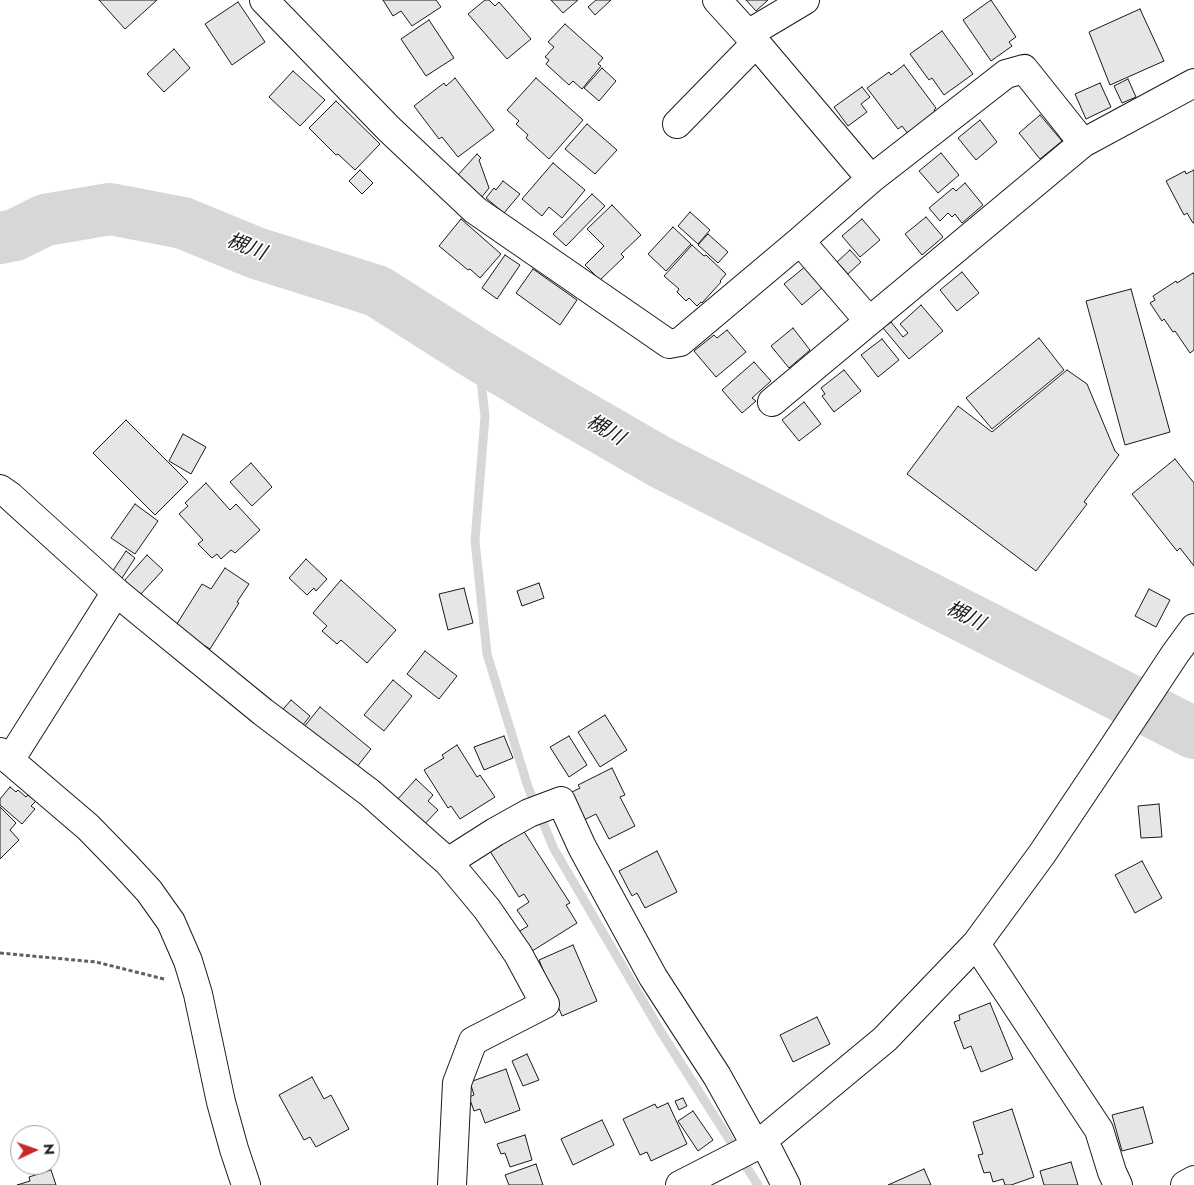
<!DOCTYPE html>
<html>
<head>
<meta charset="utf-8">
<style>
	body { margin:0 }
	#map { position:relative; width:1194px; height:1185px; overflow:hidden; background:#fff; font-family:Jost,sans-serif }
	canvas { display:block }
	.north { position:absolute; left:10px; top:1125px; width:50px; height:50px; box-sizing:border-box; background:#fff; border:1px solid #a3a3a3; border-radius:50%; rotate:87deg; font-size:14px; font-weight:700; line-height:20px; text-align:center; color:#1a1a1a }
	.north::after { content:''; display:block; margin:auto; width:18px; height:22px; background:#c62828; clip-path:polygon(50% 0,100% 100%,50% 72%,0 100%) }
</style>
</head>
<body>
<div id="map">
<canvas width="1194" height="1185"></canvas>
<div class="north">N</div>
</div>
<script>
const c = document.querySelector('canvas').getContext('2d');
c.lineJoin = 'round';
function shape(rows) {
  const path = new Path2D();
  for (const r of rows) {
    path.moveTo(r[0], r[1]);
    for (let i = 2; i < r.length; i += 2) path.lineTo(r[i], r[i + 1]);
  }
  return path;
}
function trace(path, color, width, dash) {
  c.strokeStyle = color;
  c.lineWidth = width;
  c.lineCap = dash ? 'butt' : 'round';
  c.setLineDash(dash || []);
  c.stroke(path);
}
function fill(path, color) {
  c.fillStyle = color;
  c.fill(path, 'evenodd');
}
function write(font, color, halo, rows, align = 'center') {
  c.font = font + ' Jost,"Noto Sans JP",sans-serif';
  c.lineWidth = 4;
  c.setLineDash([]);
  c.textBaseline = 'middle';
  c.strokeStyle = halo;
  c.fillStyle = color;
  for (const [text, x, y, turn = 0] of rows) {
    c.save();
    c.translate(x, y);
    c.rotate((+turn || 0) * Math.PI / 180);
    c.textAlign = isNaN(turn) ? turn : align;
    if (halo) c.strokeText(text, 0, 0);
    c.fillText(text, 0, 0);
    c.restore();
  }
}
const stream = shape([
	[478,355,485,416,475,541,487,654,528,787,554,849,661,1032,758,1185]
]);
const river = shape([
	[0,238,15,235,45,220,110,209,183,223,256,253,377,291,478,355,558,403,660,462,1194,733]
]);
const building = shape([
	[99,0,157,0,125,29,99,0],
	[383,0,436,0,441,7,412,26,401,11,393,16,383,0],
	[485,0,489,0,495,6,499,2,531,39,507,59,468,14,485,0],
	[551,0,578,0,563,13,551,0],
	[596,0,611,0,595,15,588,7,596,0],
	[746,0,768,0,756,11,746,0],
	[991,0,1016,37,1009,42,1012,46,991,61,963,20,991,0],
	[238,2,265,42,232,65,205,24,238,2],
	[1140,9,1164,61,1110,85,1089,32,1140,9],
	[429,20,454,58,426,76,401,39,429,20],
	[565,24,603,58,598,64,601,66,582,89,573,81,569,85,546,64,549,60,545,57,554,47,548,42,565,24],
	[942,31,973,74,944,95,932,78,929,80,910,54,942,31],
	[174,49,190,68,164,92,147,74,174,49],
	[904,65,936,108,934,110,935,113,908,134,902,126,898,129,867,88,889,72,891,75,904,65],
	[602,68,616,81,599,101,584,88,602,68],
	[293,71,325,100,300,126,269,97,293,71],
	[455,78,494,130,458,157,442,137,439,139,414,106,444,83,446,86,455,78],
	[536,78,583,120,549,159,526,138,528,135,516,124,519,121,507,110,536,78],
	[1128,79,1136,97,1122,103,1114,86,1128,79],
	[1100,83,1111,107,1086,119,1075,94,1100,83],
	[862,87,870,97,861,104,867,112,848,126,834,107,862,87],
	[336,101,380,144,355,170,338,154,336,155,309,128,336,101],
	[1040,115,1062,141,1040,159,1019,133,1040,115],
	[980,120,997,142,976,160,958,138,980,120],
	[587,124,617,150,595,174,565,149,587,124],
	[941,153,959,175,938,193,919,171,941,153],
	[477,154,481,158,479,160,489,188,481,198,457,176,477,154],
	[553,163,585,190,562,218,549,207,542,216,522,199,553,163],
	[360,170,373,183,362,194,349,181,360,170],
	[1194,170,1194,223,1193,223,1187,213,1184,215,1166,181,1185,171,1186,174,1194,170],
	[503,181,520,194,504,213,486,198,494,188,496,190,503,181],
	[965,183,983,205,962,223,955,214,952,217,948,213,940,221,929,208,953,188,956,191,965,183],
	[592,194,605,206,566,246,553,234,592,194],
	[612,205,641,235,621,254,624,257,600,280,585,265,604,246,587,229,612,205],
	[690,212,710,230,698,244,678,226,690,212],
	[926,217,943,237,922,255,905,234,926,217],
	[461,219,501,254,480,278,470,269,468,270,439,246,461,219],
	[862,219,880,240,860,257,842,236,862,219],
	[673,227,691,244,666,271,648,254,673,227],
	[708,234,728,252,718,263,698,245,708,234],
	[692,245,704,256,706,255,726,274,720,281,721,282,702,303,701,302,697,306,689,298,686,301,677,292,679,289,664,276,692,245],
	[850,250,861,262,848,274,837,262,850,250],
	[505,255,520,265,497,299,482,288,505,255],
	[806,266,823,287,802,305,784,284,806,266],
	[533,269,577,300,560,325,516,293,533,269],
	[962,272,979,293,957,311,940,290,962,272],
	[1193,273,1194,274,1194,350,1190,353,1175,331,1173,332,1164,319,1162,321,1150,303,1155,300,1153,296,1176,281,1177,283,1193,273],
	[1131,289,1170,432,1125,445,1086,301,1131,289],
	[921,305,943,331,909,359,883,328,891,322,903,337,908,333,900,324,921,305],
	[793,328,810,350,789,368,771,346,793,328],
	[727,330,746,352,716,377,694,351,714,335,717,338,727,330],
	[1039,338,1064,370,992,429,966,398,1039,338],
	[882,339,899,360,878,377,861,355,882,339],
	[754,362,771,381,752,398,756,401,742,413,722,390,754,362],
	[844,370,861,391,834,412,822,396,825,394,821,388,844,370],
	[1067,370,1087,384,1115,451,1119,455,1084,502,1087,504,1036,571,907,474,958,406,992,432,1067,370],
	[804,402,821,424,799,441,782,420,804,402],
	[126,420,188,482,155,515,93,453,126,420],
	[183,434,206,447,191,474,169,461,183,434],
	[1175,459,1194,483,1194,566,1180,548,1177,551,1132,494,1175,459],
	[251,463,272,487,252,506,230,482,251,463],
	[206,483,230,510,236,504,260,530,235,553,231,550,221,559,217,554,212,558,198,544,203,540,179,514,188,506,185,503,206,483],
	[135,504,158,521,135,554,111,538,135,504],
	[126,551,135,558,122,578,112,572,126,551],
	[147,555,163,570,140,595,124,581,147,555],
	[306,559,327,579,316,591,314,588,307,595,289,578,306,559],
	[225,568,249,584,237,602,239,603,210,649,175,627,202,584,211,589,225,568],
	[341,580,396,630,367,663,341,640,337,644,322,631,327,626,313,613,341,580],
	[539,583,544,598,522,606,517,591,539,583],
	[464,588,473,623,448,630,439,594,464,588],
	[1149,589,1170,600,1156,627,1135,616,1149,589],
	[425,651,457,676,439,699,407,674,425,651],
	[393,680,412,696,384,731,364,715,393,680],
	[291,700,310,716,299,730,279,714,291,700],
	[320,707,371,749,352,773,300,732,320,707],
	[605,715,627,750,600,767,578,732,605,715],
	[504,736,513,758,484,770,474,747,504,736],
	[569,736,587,765,569,777,550,747,569,736],
	[457,745,477,777,480,775,495,797,460,819,451,806,448,808,424,770,444,758,442,755,457,745],
	[612,768,625,795,620,797,635,826,609,839,596,814,580,822,566,795,580,788,578,785,612,768],
	[416,779,433,795,428,801,438,810,420,829,396,801,416,779],
	[10,787,16,792,18,790,26,797,28,795,36,801,31,806,35,809,22,824,0,805,0,799,10,787],
	[1159,804,1162,837,1141,838,1138,806,1159,804],
	[0,807,16,823,10,830,19,840,0,859,0,807],
	[521,827,570,903,566,905,577,923,529,953,510,937,528,926,517,910,529,902,524,894,519,897,488,848,521,827],
	[657,851,677,892,645,908,637,893,632,896,619,871,657,851],
	[1142,861,1162,898,1135,913,1115,875,1142,861],
	[573,945,597,1001,562,1016,539,960,573,945],
	[990,1003,1013,1059,981,1072,971,1046,964,1049,954,1022,960,1020,959,1015,990,1003],
	[817,1017,830,1044,793,1062,780,1035,817,1017],
	[527,1054,539,1080,523,1086,512,1061,527,1054],
	[506,1069,520,1110,485,1123,480,1109,474,1111,469,1097,474,1095,470,1082,506,1069],
	[312,1077,324,1099,331,1095,349,1129,316,1147,310,1137,304,1140,279,1095,312,1077],
	[683,1098,687,1106,679,1110,675,1101,683,1098],
	[668,1103,687,1144,651,1161,647,1152,640,1155,623,1119,655,1104,657,1108,668,1103],
	[1143,1107,1153,1143,1122,1151,1112,1115,1143,1107],
	[1012,1109,1034,1177,1011,1185,1005,1185,1003,1179,993,1182,990,1172,984,1173,978,1155,983,1154,973,1122,1012,1109],
	[693,1111,713,1140,698,1151,678,1121,693,1111],
	[602,1120,614,1145,573,1165,561,1139,602,1120],
	[525,1135,532,1160,510,1167,505,1153,501,1154,497,1144,525,1135],
	[1071,1162,1078,1185,1044,1185,1040,1171,1071,1162],
	[536,1164,543,1185,509,1185,505,1175,536,1164],
	[924,1169,931,1185,888,1185,924,1169],
	[51,1170,56,1185,17,1185,30,1181,29,1177,51,1170]
]);
const path = shape([
	[0,953,96,962,164,979]
]);
const minor = shape([
	[264,0,389,129,475,210,669,344,680,342,800,241,871,179,1006,74,1024,69,1083,143],
	[717,0,756,43,871,179],
	[748,34,805,0],
	[677,124,756,43],
	[800,241,869,321],
	[772,402,1083,143,1194,83],
	[0,489,10,496,116,592,155,624,263,712,370,793,448,862,487,909,518,954,545,1004,473,1041,457,1083,452,1185],
	[0,752,88,827,125,865,149,891,171,922,188,961,198,994,221,1102,234,1149,246,1185],
	[10,760,116,592],
	[448,862,495,832,529,813,561,801,582,847,653,977,717,1076,756,1146],
	[976,944,1099,1130,1112,1172,1118,1185],
	[763,1140,786,1185],
	[680,1185,756,1146,885,1039,976,944,1042,854,1113,748,1175,654,1194,628],
	[1185,1185,1194,1180]
]);
const waterNames = [
	["槻川",246,248,21],
	["槻川",605,431,30],
	["槻川",965,617,27]
];
trace(stream, '#d7d7d7', 9);
trace(river, '#d7d7d7', 52);
fill(building, '#e6e6e6');
trace(building, '#1a1a1a', 1);
trace(minor, '#1a1a1a', 30);
trace(path, '#5f5f5f', 3, [4, 2.5]);
trace(minor, '#fff', 28);
write('italic 20px', '#1a1a1a', '#fff', waterNames);
</script>
</body>
</html>
